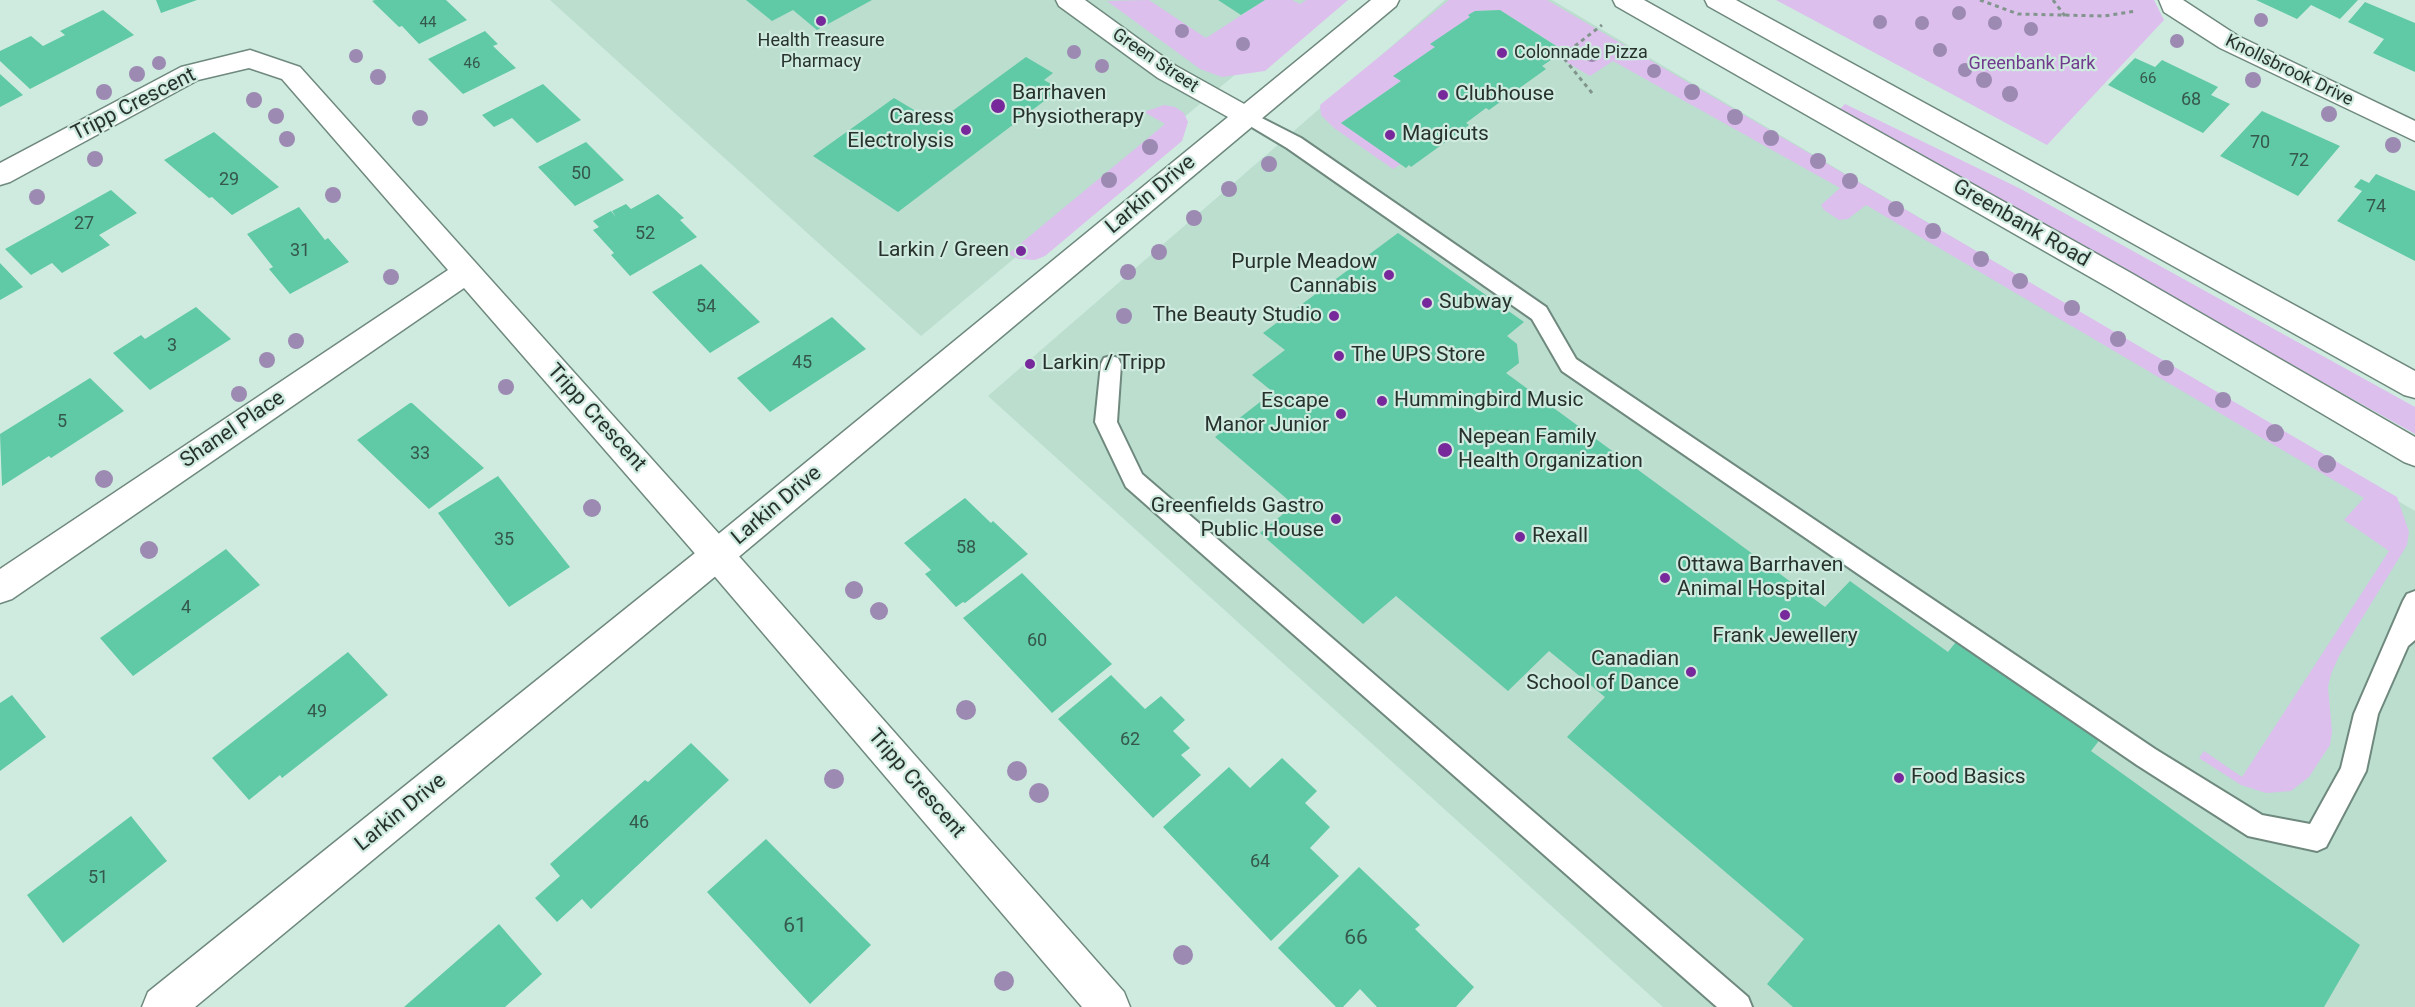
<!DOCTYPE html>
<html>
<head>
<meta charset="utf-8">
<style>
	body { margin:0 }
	canvas { display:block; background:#cfebdf }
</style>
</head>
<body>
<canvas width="2415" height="1007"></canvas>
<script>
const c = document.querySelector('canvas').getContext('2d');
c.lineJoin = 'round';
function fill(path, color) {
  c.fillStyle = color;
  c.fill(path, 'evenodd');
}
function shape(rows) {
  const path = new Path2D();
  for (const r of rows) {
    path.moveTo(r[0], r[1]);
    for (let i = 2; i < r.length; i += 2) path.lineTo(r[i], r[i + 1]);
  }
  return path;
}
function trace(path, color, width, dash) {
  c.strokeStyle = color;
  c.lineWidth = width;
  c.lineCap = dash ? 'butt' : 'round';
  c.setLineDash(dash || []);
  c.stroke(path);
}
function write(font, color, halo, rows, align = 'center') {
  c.font = font + ' Roboto,sans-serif';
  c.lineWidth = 4.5;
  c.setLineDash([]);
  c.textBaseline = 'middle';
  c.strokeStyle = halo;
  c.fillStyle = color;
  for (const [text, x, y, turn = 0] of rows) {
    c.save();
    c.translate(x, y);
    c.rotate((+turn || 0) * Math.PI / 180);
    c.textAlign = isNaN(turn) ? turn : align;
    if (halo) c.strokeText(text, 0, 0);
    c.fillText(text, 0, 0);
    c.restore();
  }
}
const built = shape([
	[550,0,1325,0,921,336],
	[1445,0,1552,0,2415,511,2415,1007,1663,1007,988,396]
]);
const green = shape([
	[1149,0,1206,38,1265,0,1292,0,1300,4,1306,0,1348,0,1265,71,1222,77,1200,69,1107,1],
	[1449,0,1547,0,2397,497,2409,532,2407,545,2339,656,2331,674,2328,687,2332,731,2330,745,2309,777,2291,791,2266,793,2241,785,2199,758,2204,751,2242,777,2389,551,2344,520,2364,498,1866,205,1848,219,1839,220,1824,210,1821,205,1840,188,1613,61,1590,76,1556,56,1563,50,1500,10,1476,11,1469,15,1470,17,1431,44,1435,47,1394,76,1401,81,1341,123,1401,164,1393,169,1334,128,1321,115,1320,105],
	[1776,0,2154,0,2164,20,2047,145],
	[1845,104,2019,188,2415,407,2415,434,1838,111],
	[1164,105,1175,107,1184,113,1188,122,1182,141,1045,256,1035,260,1019,259,1008,254,1165,124,1144,112]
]);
const building = shape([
	[156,0,197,0,161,13],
	[375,0,446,0,467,20,419,44,402,26,399,27,372,1],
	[746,0,872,0,817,30,793,10,772,21],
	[1218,0,1265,0,1241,15],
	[2256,0,2358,0,2340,19,2311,5,2297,19],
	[2365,2,2415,23,2415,72,2373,53,2384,39,2348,22],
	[103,10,134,35,30,89,0,61,0,51,31,36,43,46,65,35,60,31],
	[1500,10,1564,51,1542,66,1546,69,1489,110,1486,108,1466,123,1469,125,1411,167,1409,165,1406,168,1341,123,1401,81,1393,76,1435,47,1430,44,1470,17,1468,15,1475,11],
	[485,31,498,44,493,46,516,68,463,94,428,59],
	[1026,57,1053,73,1044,80,1060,89,898,212,813,156,894,98,936,123],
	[2135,58,2155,67,2162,60,2218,87,2211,95,2230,104,2203,133,2108,85],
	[0,74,23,95,0,107],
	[543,84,581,120,537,143,512,118,494,127,482,115],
	[2262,111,2340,146,2298,196,2220,156],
	[214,132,279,187,232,215,212,197,209,198,164,160],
	[586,142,624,180,575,206,538,167],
	[2376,174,2415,191,2415,261,2337,221,2362,191,2354,187,2361,179,2369,183],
	[111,190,137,213,99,235,110,245,62,273,52,263,31,275,5,249],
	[658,194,684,218,680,220,697,237,630,276,611,255,614,253,593,230,599,227,593,221,611,211,616,217,612,211,626,204,631,209],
	[299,207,325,240,328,238,349,262,290,294,269,269,273,267,247,234],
	[1398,233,1524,322,1507,336,1517,344,1519,363,1506,373,1825,607,1850,581,1948,652,1959,638,2101,738,2091,751,2360,945,2324,1007,1793,1007,1767,984,1804,939,1567,737,1605,697,1549,651,1508,691,1396,596,1363,624,1260,533,1294,505,1215,437,1273,392,1252,375,1285,350,1263,333],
	[0,263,23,287,0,300],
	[701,264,760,322,710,353,652,292],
	[196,307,231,339,150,390,113,353,141,335,145,339],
	[832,317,866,349,770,412,737,378],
	[90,378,124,411,51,458,49,456,2,486,0,434],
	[410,403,412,403,484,468,429,509,357,440],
	[498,476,570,567,509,607,438,513],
	[965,498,991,523,993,521,1028,554,965,603,963,602,956,607,925,574,931,570,904,543],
	[226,549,260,585,133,676,100,638],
	[1022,573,1112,664,1052,713,963,618],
	[348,652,388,695,282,778,280,775,249,800,212,758],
	[1111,675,1145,709,1161,696,1185,720,1173,731,1190,748,1181,755,1201,775,1153,818,1058,719],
	[12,695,46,737,0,771,0,703],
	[691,743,729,780,591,909,582,899,557,922,535,898,560,876,550,864,645,780,648,782],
	[1282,758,1317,791,1305,803,1330,827,1310,848,1339,876,1271,941,1163,827,1229,767,1250,788],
	[131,816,167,861,63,943,27,895],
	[766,839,871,945,810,1004,707,892],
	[1359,867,1420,925,1415,929,1474,987,1456,1007,1377,1007,1360,989,1343,1007,1336,1007,1278,948],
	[499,924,542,974,505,1007,404,1007]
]);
const path = shape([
	[1980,0,2018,14,2104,16,2136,11],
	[2053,0,2065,16],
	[1592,93,1562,56,1602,25]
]);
const service = shape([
	[1246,110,1301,138,1546,307,1576,359,2155,749,2262,815,2310,824,2341,768,2354,714,2403,601,2407,594,2415,591,2415,640,2408,646,2378,714,2366,771,2326,847,2317,851,2248,836,2137,765,1562,371,1532,319,1287,148,1240,120,1237,116,1240,112,1246,110],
	[1111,356,1118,358,1121,364,1117,422,1142,474,1748,997,1752,1007,1717,1007,1126,487,1095,422,1101,364,1104,358,1111,356]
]);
const minor = shape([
	[1056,0,1085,0,1176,66,1255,110,1259,116,1255,122,1246,125,1237,122,1158,78,1059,6,1056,0],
	[2159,0,2183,0,2238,36,2415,121,2415,141,2220,48,2164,12,2159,0],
	[250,50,300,67,729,545,1124,992,1130,1007,1082,1007,705,565,464,288,12,599,0,603,0,569,448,270,282,79,249,68,198,80,10,182,0,185,0,163,181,67,250,50]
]);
const tertiary = shape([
	[1371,0,1399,0,1396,6,729,565,195,1007,142,1007,148,992,705,545,1371,0]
]);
const secondary = shape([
	[1613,0,1644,0,2131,273,2415,437,2415,466,2404,462,2111,289,1616,6,1613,0],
	[1705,0,1736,0,2415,371,2415,398,2404,395,1708,6,1705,0]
]);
const trees = [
	[1959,13,7],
	[2261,20,7],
	[1880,22,7],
	[1922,23,7],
	[1995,23,7],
	[2031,29,7],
	[1182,31,7],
	[2177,41,7],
	[1243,44,7],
	[1940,50,7],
	[1074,52,7],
	[1592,55,7],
	[356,56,7],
	[159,63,7],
	[1102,66,7],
	[1965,70,7],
	[1654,71,7],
	[137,74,8],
	[378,77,8],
	[1984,80,8],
	[2253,80,8],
	[104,92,8],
	[1692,92,8],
	[2010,94,8],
	[254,100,8],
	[2329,114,8],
	[276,116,8],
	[1735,117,8],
	[420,118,8],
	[1771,138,8],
	[287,139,8],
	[2393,145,8],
	[1150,147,8],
	[95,159,8],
	[1818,161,8],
	[1269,164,8],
	[1109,180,8],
	[1850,181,8],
	[1229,189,8],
	[333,195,8],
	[37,197,8],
	[1896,209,8],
	[1194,218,8],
	[1933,231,8],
	[1159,252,8],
	[1981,259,8],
	[1128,272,8],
	[391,277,8],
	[2020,281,8],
	[2072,308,8],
	[1124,316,8],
	[2118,339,8],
	[296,341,8],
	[267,360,8],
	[2166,368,8],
	[506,387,8],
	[239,394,8],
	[2223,400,8],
	[2275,433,9],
	[2327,464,9],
	[104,479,9],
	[592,508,9],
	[149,550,9],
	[854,590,9],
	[879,611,9],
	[966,710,10],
	[1017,771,10],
	[834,779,10],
	[1039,793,10],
	[1183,955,10],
	[1004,981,10]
];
const markers = [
	[821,21,6,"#77299b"],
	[1502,53,6,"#77299b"],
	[1443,95,6,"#77299b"],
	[998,106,8,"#77299b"],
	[966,130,6,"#77299b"],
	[1390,135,6,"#77299b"],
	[1021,251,6,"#77299b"],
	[1389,275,6,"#77299b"],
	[1427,303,6,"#77299b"],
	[1334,316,6,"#77299b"],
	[1339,356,6,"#77299b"],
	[1030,364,6,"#77299b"],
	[1382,401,6,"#77299b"],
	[1341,414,6,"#77299b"],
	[1445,450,8,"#77299b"],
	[1336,519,6,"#77299b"],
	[1520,537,6,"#77299b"],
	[1665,578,6,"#77299b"],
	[1785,615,6,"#77299b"],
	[1691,672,6,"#77299b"],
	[1899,778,6,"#77299b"]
];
const farNumbernames = [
	["44",428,23],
	["46",472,64],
	["66",2148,79]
];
const farPoinames = [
	["Health Treasure",821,41],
	["Pharmacy",821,62],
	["Colonnade Pizza",1514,53,"left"]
];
const farStreetnames = [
	["Green Street",1155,61,34],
	["Knollsbrook Drive",2289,71,26]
];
const farParknames = [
	["Greenbank Park",2032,64]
];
const numberNames = [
	["68",2191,100],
	["70",2260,143],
	["72",2299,161],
	["50",581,174],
	["29",229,180],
	["74",2376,207],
	["27",84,224],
	["52",645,234],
	["31",300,251],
	["54",706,307],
	["3",172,346],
	["45",802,363],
	["5",62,422],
	["33",420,454],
	["35",504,540],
	["58",966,548],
	["4",186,608],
	["60",1037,641],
	["49",317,712],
	["62",1130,740],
	["46",639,823],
	["64",1260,862],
	["51",98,878]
];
const poiNames = [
	["Barrhaven",1012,94],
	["Physiotherapy",1012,118],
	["Clubhouse",1455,95],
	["Caress",954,118,"right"],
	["Electrolysis",954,142,"right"],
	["Magicuts",1402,135],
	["Larkin / Green",1009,251,"right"],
	["Purple Meadow",1377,263,"right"],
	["Cannabis",1377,287,"right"],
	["Subway",1439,303],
	["The Beauty Studio",1322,316,"right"],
	["The UPS Store",1351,356],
	["Larkin / Tripp",1042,364],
	["Hummingbird Music",1394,401],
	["Escape",1329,402,"right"],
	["Manor Junior",1329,426,"right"],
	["Nepean Family",1458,438],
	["Health Organization",1458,462],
	["Greenfields Gastro",1324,507,"right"],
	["Public House",1324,531,"right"],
	["Rexall",1532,537],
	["Ottawa Barrhaven",1677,566],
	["Animal Hospital",1677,590],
	["Frank Jewellery",1785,637,"center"],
	["Canadian",1679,660,"right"],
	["School of Dance",1679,684,"right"],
	["Food Basics",1911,778]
];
const streetNames = [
	["Tripp Crescent",134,105,-27],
	["Larkin Drive",1151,195,-40],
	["Greenbank Road",2021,224,30],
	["Tripp Crescent",596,418,48],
	["Shanel Place",233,430,-34],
	["Larkin Drive",777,506,-40],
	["Tripp Crescent",916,784,49],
	["Larkin Drive",401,813,-39]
];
const nearNumbernames = [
	["61",795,927],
	["66",1356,939]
];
fill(built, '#bbdecf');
fill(green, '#dcbfed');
fill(building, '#60c9a6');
trace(service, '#6f897e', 4);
trace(minor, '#6f897e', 3);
trace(tertiary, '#6f897e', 3);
trace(secondary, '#6f897e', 3);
trace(path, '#81958d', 3, [4, 4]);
fill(service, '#fff');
fill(minor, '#fff');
fill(tertiary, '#fff');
fill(secondary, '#fff');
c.fillStyle = '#9c8ab2';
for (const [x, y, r] of trees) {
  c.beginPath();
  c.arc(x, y, r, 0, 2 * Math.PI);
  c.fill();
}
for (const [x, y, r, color] of markers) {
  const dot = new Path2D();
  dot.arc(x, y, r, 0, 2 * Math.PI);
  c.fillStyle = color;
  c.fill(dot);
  trace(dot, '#cfebdf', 2);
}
write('15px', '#35584c', null, farNumbernames);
write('18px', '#27322e', '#cfebdf', farPoinames);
write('18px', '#27322e', '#cfebdf', farStreetnames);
write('18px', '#723a8e', '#cfebdf', farParknames);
write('18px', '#35584c', null, numberNames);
write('21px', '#27322e', '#cfebdf', poiNames, 'left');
write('21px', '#27322e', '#cfebdf', streetNames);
write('21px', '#35584c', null, nearNumbernames);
</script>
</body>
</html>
